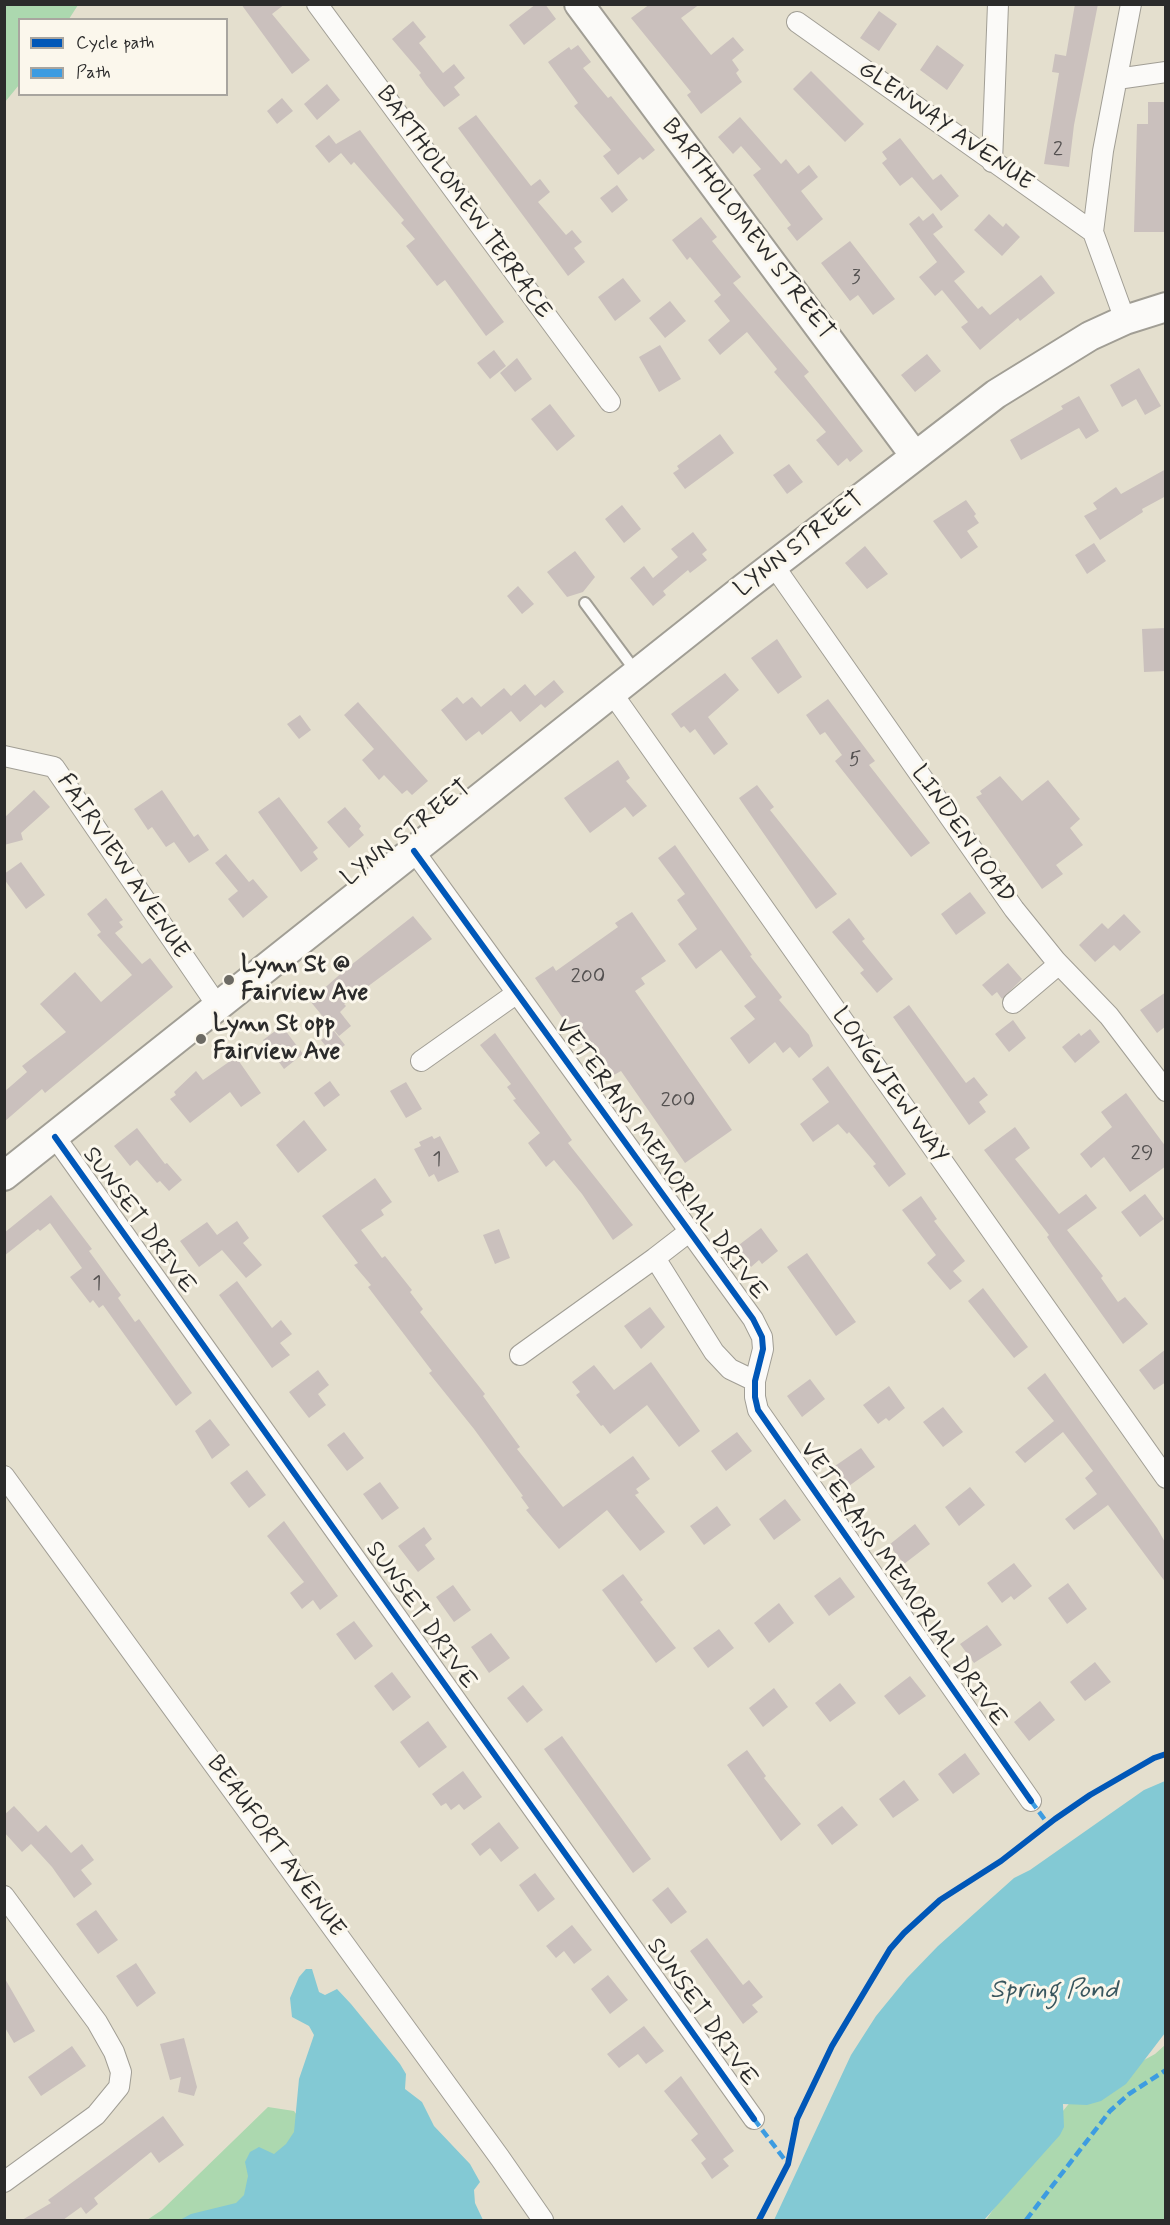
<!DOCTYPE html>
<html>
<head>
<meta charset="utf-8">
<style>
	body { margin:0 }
	#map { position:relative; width:1170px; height:2225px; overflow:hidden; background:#e4dfce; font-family:Mynerve,sans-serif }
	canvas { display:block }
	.frame { position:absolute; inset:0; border:6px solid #2b2b2b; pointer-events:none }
	.legend { position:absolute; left:18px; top:18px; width:210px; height:78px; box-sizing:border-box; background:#fbf7ec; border:2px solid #a8a59f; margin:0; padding:8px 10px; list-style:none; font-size:18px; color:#2b2b2b }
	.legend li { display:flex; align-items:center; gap:12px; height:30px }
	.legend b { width:30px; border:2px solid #a8a59f }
</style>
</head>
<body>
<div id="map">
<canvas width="1170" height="2225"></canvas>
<div class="frame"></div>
<ul class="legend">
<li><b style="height:8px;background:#0057b8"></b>Cycle path</li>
<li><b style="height:8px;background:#3d9ce1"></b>Path</li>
</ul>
</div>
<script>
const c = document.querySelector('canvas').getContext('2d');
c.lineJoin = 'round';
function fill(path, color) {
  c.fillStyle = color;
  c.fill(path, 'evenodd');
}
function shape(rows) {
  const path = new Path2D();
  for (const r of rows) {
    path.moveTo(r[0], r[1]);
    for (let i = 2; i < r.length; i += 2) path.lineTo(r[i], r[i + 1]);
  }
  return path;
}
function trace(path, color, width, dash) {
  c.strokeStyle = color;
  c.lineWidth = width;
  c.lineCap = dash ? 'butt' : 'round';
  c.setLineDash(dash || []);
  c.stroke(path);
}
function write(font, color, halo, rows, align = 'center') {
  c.font = font + ' Mynerve,sans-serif';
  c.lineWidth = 6;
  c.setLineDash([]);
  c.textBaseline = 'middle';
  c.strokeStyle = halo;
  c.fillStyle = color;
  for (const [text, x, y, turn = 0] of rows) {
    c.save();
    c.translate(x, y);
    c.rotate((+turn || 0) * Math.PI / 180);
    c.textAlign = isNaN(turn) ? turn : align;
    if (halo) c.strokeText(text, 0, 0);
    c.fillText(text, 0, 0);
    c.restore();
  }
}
const green = shape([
	[5,4,78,5,69,19,20,20,19,85,5,102],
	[1165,2045,1165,2220,986,2220,1048,2129,1072,2100,1155,2054],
	[268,2107,294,2111,372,2220,147,2220,162,2210]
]);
const water = shape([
	[1165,1781,1165,2033,1126,2084,1101,2101,1087,2105,1063,2104,1064,2127,1060,2135,984,2220,774,2220,851,2055,876,2016,907,1978,938,1946,1014,1878,1030,1870,1144,1790],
	[306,1969,312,1969,319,1992,325,1995,337,1989,351,2004,400,2064,406,2074,405,2089,422,2102,434,2126,470,2164,480,2182,474,2190,475,2203,483,2220,180,2220,191,2214,236,2203,244,2195,248,2176,245,2162,250,2152,259,2147,274,2154,286,2144,294,2132,299,2079,314,2035,309,2026,292,2017,290,1998,299,1977]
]);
const building = shape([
	[241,4,285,4,272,14,310,60,292,74],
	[536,4,545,4,556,19,524,45,509,25],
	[650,4,700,4,681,18,711,55,733,37,744,50,732,60,739,70,736,73,742,82,701,114,687,95,691,92,631,18],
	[1075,4,1098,4,1074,125,1069,167,1044,164,1059,73,1052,72,1055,54,1066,56],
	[879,11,897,24,879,51,860,38],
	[413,21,426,37,419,43,443,73,454,64,465,78,454,87,460,95,444,107,426,85,419,75,421,73,392,39],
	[578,45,591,62,583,68,608,98,611,96,655,150,643,160,640,157,618,175,603,156,611,150,574,106,578,103,548,62,569,47,571,50],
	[937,45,964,65,947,90,920,70],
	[811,71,864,124,845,142,793,89],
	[327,84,340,100,317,120,304,104],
	[282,98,293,111,277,124,267,111],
	[1148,102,1166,102,1166,232,1134,232,1137,124,1148,124],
	[476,115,531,186,540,179,550,192,538,202,566,235,572,230,582,242,574,248,585,262,568,276,458,128],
	[740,117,781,164,786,159,798,174,809,165,818,177,801,191,823,219,797,241,787,228,791,225,753,175,761,169,741,146,733,154,718,137],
	[360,130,504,322,486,336,445,280,437,286,406,246,415,239,401,223,404,220,354,162,351,165,341,153,329,163,315,146,329,135,336,144],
	[900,138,933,180,941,174,959,196,941,211,912,177,900,186,882,163,887,159,882,152],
	[617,185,628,200,612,213,600,198],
	[933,213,943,227,933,234,965,272,954,281,978,309,982,306,990,315,1041,275,1055,293,1020,321,1018,318,980,350,961,327,968,322,942,290,935,296,919,277,937,262,909,224,919,216,923,221],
	[989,214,1003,227,1006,223,1020,237,1002,256,974,230],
	[701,217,717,237,712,241,741,277,733,283,809,372,804,376,863,451,850,462,847,458,838,466,816,440,826,432,774,372,777,369,747,332,720,355,708,340,730,321,714,301,721,295,690,257,687,260,672,240],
	[850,241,895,299,873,315,858,295,850,301,821,263],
	[623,278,641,301,615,321,598,297],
	[670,301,686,321,665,338,649,318],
	[660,345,681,379,659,392,639,357],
	[494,350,506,366,490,379,477,363],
	[927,354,941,371,915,392,901,375],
	[517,358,532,379,515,392,500,373],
	[1139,368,1161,406,1145,415,1136,399,1122,407,1110,385],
	[1079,396,1099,431,1086,439,1079,428,1075,430,1021,460,1010,440,1063,409,1061,406],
	[550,404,575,436,557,451,531,419],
	[720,434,734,453,685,489,673,473,679,469,677,466],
	[789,464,803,482,787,494,773,475],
	[1166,469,1166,496,1142,509,1143,512,1100,540,1084,516,1097,509,1093,503,1116,487,1121,494],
	[966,500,976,514,974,516,979,523,967,531,978,547,961,559,933,521],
	[622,505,641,529,624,543,605,519],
	[693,532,707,550,702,554,707,560,690,573,688,570,663,591,666,595,653,606,630,578,644,566,653,578,678,557,671,549],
	[1094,543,1106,561,1087,574,1075,555],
	[865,546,888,574,867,589,845,563],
	[575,551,595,577,583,592,567,597,547,572],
	[518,586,534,604,522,614,507,596],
	[1166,628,1166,671,1144,672,1142,629],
	[777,639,802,677,778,694,751,658],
	[725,673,739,690,708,717,728,744,714,755,695,729,690,733,684,726,681,728,671,714],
	[554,680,564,692,545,708,541,704,520,722,511,711,482,735,479,731,466,741,441,710,457,697,463,704,472,697,481,707,504,688,511,696,525,684,535,696],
	[828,699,875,761,869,765,930,843,911,857,835,761,842,755,825,732,820,735,806,715],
	[358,702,428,781,412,795,407,790,402,794,384,775,379,780,362,760,374,749,344,715],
	[300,715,311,730,299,739,287,724],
	[618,760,630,778,626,781,647,806,633,817,625,807,590,833,564,798],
	[1000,776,1022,801,1048,780,1080,819,1070,828,1083,845,1056,865,1063,874,1042,889,976,797,982,794,980,791],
	[757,785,774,807,770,810,837,894,816,909,739,798],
	[34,790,50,807,21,833,23,840,4,845,4,818],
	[162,790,194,837,198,834,209,850,189,863,174,842,166,847,152,827,148,830,134,809],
	[279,797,318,848,313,852,318,859,301,872,258,812],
	[345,807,361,826,359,829,364,835,349,848,327,822],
	[675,845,752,955,750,956,782,997,779,1000,809,1035,813,1046,799,1058,790,1047,783,1053,775,1042,749,1064,730,1038,755,1019,744,1006,756,997,721,950,696,969,678,944,697,929,677,900,685,894,658,858],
	[226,854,249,882,253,879,268,897,243,918,228,899,238,891,215,863],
	[21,862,45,895,26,909,4,879,4,874],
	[970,892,986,913,956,935,941,914],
	[106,898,123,920,119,922,123,927,115,933,142,964,150,958,173,987,45,1093,42,1089,4,1122,4,1092,27,1072,22,1066,66,1032,40,1004,75,972,101,1002,132,975,97,935,101,932,87,914],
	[632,912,666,961,641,978,645,984,635,991,732,1130,685,1163,621,1071,614,1075,589,1039,581,1045,535,978,553,966,556,971,618,927,615,923],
	[1124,914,1141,932,1120,951,1114,945,1095,962,1079,945,1102,923,1108,929],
	[413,916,432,939,344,1004,346,1006,340,1012,351,1026,339,1036,310,1001,346,969],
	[849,918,865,939,862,941,893,979,877,993,860,973,864,970,832,932],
	[1008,963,1022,979,1002,999,997,992,992,996,982,985],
	[1166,992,1166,1026,1157,1033,1140,1010],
	[909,1005,966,1083,974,1077,988,1095,979,1102,986,1112,969,1125,893,1017],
	[1013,1020,1026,1038,1009,1052,995,1034],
	[282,1026,303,1054,284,1069,263,1040],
	[1090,1029,1100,1042,1075,1063,1062,1047,1079,1033,1081,1036],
	[334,1031,345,1045,332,1054,321,1040],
	[495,1033,572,1140,568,1143,633,1225,613,1240,582,1194,554,1160,546,1167,528,1143,540,1133,513,1100,516,1099,507,1087,511,1084,480,1045],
	[236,1057,261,1093,241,1107,230,1092,190,1123,170,1099,176,1095,174,1092,196,1071,203,1080],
	[828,1066,906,1174,889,1187,873,1166,876,1164,849,1132,847,1134,838,1124,813,1142,800,1124,829,1102,812,1079],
	[330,1081,340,1095,324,1107,314,1093],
	[406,1082,422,1109,406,1118,390,1091],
	[1126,1093,1166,1147,1166,1166,1130,1192,1104,1157,1091,1168,1080,1154,1112,1127,1101,1112],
	[304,1120,327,1150,298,1173,276,1145],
	[1015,1127,1030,1148,1015,1159,1059,1214,1086,1194,1097,1208,1067,1230,1103,1276,1101,1278,1118,1302,1125,1297,1148,1324,1123,1344,1053,1246,1047,1237,1049,1235,984,1150],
	[137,1128,165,1164,167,1163,182,1180,169,1191,160,1181,157,1183,137,1160,130,1166,114,1146],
	[432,1136,434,1139,440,1136,459,1172,438,1182,434,1174,429,1177,414,1149,421,1146,419,1142],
	[375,1178,392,1202,381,1210,384,1215,361,1230,382,1258,385,1256,412,1290,410,1292,423,1309,420,1312,485,1394,483,1396,520,1447,517,1449,563,1507,633,1456,650,1479,636,1489,639,1493,635,1495,665,1532,648,1545,640,1551,607,1510,559,1549,526,1510,529,1508,521,1497,523,1496,474,1429,429,1373,432,1371,368,1287,371,1285,354,1265,358,1263,322,1216],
	[1145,1194,1164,1219,1140,1237,1121,1212],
	[51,1195,92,1249,89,1251,121,1295,118,1298,135,1322,139,1319,192,1393,176,1406,103,1305,99,1308,93,1300,90,1303,70,1277,82,1268,50,1223,40,1231,38,1229,4,1256,4,1233],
	[921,1196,937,1219,934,1221,965,1261,953,1271,962,1281,950,1290,927,1263,936,1255,902,1210],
	[237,1221,249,1238,243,1243,262,1265,246,1278,222,1250,199,1267,180,1241,207,1222,217,1235],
	[761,1228,778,1251,762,1264,759,1260,751,1267,735,1248],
	[499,1229,510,1258,495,1264,483,1235],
	[807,1253,856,1322,836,1336,787,1267],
	[237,1281,272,1328,281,1320,292,1334,280,1343,290,1355,272,1368,219,1295],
	[983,1288,1028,1347,1014,1358,968,1301],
	[650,1307,665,1327,641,1349,624,1326],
	[1166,1349,1166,1382,1154,1390,1139,1370],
	[651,1362,700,1431,679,1447,647,1405,610,1434,603,1425,601,1426,576,1395,580,1392,572,1382,594,1365,614,1390],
	[318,1370,329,1385,318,1394,326,1405,309,1418,289,1392],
	[1045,1373,1157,1528,1166,1544,1166,1583,1108,1505,1074,1530,1065,1519,1097,1494,1085,1478,1093,1471,1063,1432,1025,1463,1015,1452,1054,1421,1027,1388],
	[810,1379,825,1399,802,1417,787,1396],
	[889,1386,905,1408,889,1421,886,1418,878,1424,863,1405],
	[943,1407,963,1432,943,1447,923,1422],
	[210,1419,230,1445,212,1459,195,1431],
	[344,1432,364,1458,347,1471,327,1445],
	[737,1432,752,1451,726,1471,711,1451],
	[861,1448,875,1467,849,1486,835,1466],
	[247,1470,266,1495,249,1508,230,1483],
	[380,1482,399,1508,382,1520,363,1494],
	[970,1487,985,1505,959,1526,945,1507],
	[785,1499,801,1520,774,1540,759,1519],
	[717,1506,731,1525,704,1545,690,1526],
	[284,1521,338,1596,320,1610,313,1600,302,1609,290,1593,304,1582,267,1536],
	[915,1524,930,1544,904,1564,889,1545],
	[424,1527,432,1539,425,1545,435,1559,418,1572,398,1546],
	[1014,1563,1032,1586,1014,1600,1011,1596,1002,1603,987,1583],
	[623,1574,643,1600,640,1602,676,1648,656,1663,602,1590],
	[840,1577,855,1597,829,1616,814,1596],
	[1068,1583,1087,1609,1067,1624,1048,1598],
	[453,1585,471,1610,454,1622,436,1597],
	[779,1603,794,1623,769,1643,754,1623],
	[354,1621,373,1646,355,1660,336,1634],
	[987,1625,1002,1645,974,1663,960,1644],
	[719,1629,734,1648,708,1668,693,1648],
	[491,1633,510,1658,489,1673,471,1647],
	[1095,1662,1111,1682,1085,1701,1070,1682],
	[392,1672,411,1697,393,1711,374,1686],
	[910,1676,926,1696,899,1715,884,1696],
	[840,1683,856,1703,830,1722,815,1703],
	[523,1685,543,1710,527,1723,507,1698],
	[774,1688,788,1707,763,1727,749,1708],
	[1040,1701,1055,1720,1029,1741,1014,1722],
	[428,1721,447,1747,419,1768,400,1742],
	[562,1736,651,1859,633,1873,544,1749],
	[747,1750,766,1776,764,1778,801,1824,781,1841,727,1765],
	[965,1753,980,1774,953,1794,938,1774],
	[463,1771,482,1797,464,1810,459,1804,451,1810,446,1803,441,1806,432,1794],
	[904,1780,919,1800,893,1818,879,1799],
	[14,1806,38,1832,46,1825,71,1853,82,1844,94,1860,81,1870,92,1884,74,1898,52,1867,31,1844,22,1852,4,1832,4,1815],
	[842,1806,858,1825,832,1845,817,1825],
	[499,1822,519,1848,501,1862,490,1848,480,1856,471,1844],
	[535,1873,555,1899,538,1912,519,1885],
	[668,1887,687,1912,671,1924,652,1900],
	[96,1910,118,1940,98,1954,76,1924],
	[572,1925,592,1950,574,1964,564,1951,556,1958,546,1946],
	[707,1938,743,1985,749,1980,763,1997,752,2005,758,2012,743,2024,690,1951],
	[136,1963,156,1993,137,2007,116,1976],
	[608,1975,628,2000,610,2014,591,1989],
	[4,1977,35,2031,14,2043,4,2026],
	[644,2026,664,2051,646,2064,638,2054,619,2068,607,2054],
	[184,2038,197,2087,194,2096,178,2092,181,2077,170,2080,160,2044],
	[72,2046,86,2066,41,2096,28,2077],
	[681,2076,734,2151,723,2159,729,2166,712,2179,701,2163,706,2159,691,2140,698,2134,664,2091],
	[163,2116,184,2145,159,2163,151,2152,94,2198,98,2204,86,2214,81,2207,63,2220,22,2220,51,2203,48,2200]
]);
const service = shape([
	[585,603,637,673]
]);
const minor = shape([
	[317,4,610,402],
	[797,22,1093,232],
	[1117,79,1166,72],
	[992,162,998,4],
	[1125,320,1093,232,1103,151,1131,4],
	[774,566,1014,909,1056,961,1109,1016,1166,1091],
	[612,693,1166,1478],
	[4,756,54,767,219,1008],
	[414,851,753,1319,762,1337,763,1349,755,1381,755,1397,758,1410,1031,1801],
	[1013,1003,1059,964],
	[421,1061,517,993],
	[55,1137,754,2119],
	[690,1231,655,1258,714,1352,730,1369,755,1381],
	[520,1355,655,1258],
	[4,1476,500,2158,543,2220],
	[4,1896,97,2022,114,2052,121,2072,119,2087,96,2115,4,2182]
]);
const secondary = shape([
	[579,4,915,456],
	[4,1176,744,588,996,394,1090,336,1125,320,1166,307]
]);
const quiet = shape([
	[1031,1801,1048,1824],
	[754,2119,788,2164],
	[1026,2220,1110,2111,1129,2094,1166,2070]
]);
const cycleway = shape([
	[414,851,753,1319,762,1337,763,1349,755,1381,755,1397,758,1410,1031,1801],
	[55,1137,754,2119],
	[759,2220,788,2164,797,2119,832,2046,890,1949,904,1933,940,1900,1001,1861,1055,1819,1090,1795,1154,1758,1166,1754]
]);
const markers = [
	[229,980,6,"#6c6a64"],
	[201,1039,6,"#6c6a64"]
];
const numberNames = [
	["2",1058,151],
	["3",856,279],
	["5",855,761],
	["200",588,978],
	["200",678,1102],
	["29",1142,1155],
	["1",437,1161],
	["1",97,1285]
];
const streetNames = [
	["GLENWAY AVENUE",945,127,35],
	["BARTHOLOMEW TERRACE",463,203,54],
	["BARTHOLOMEW STREET",747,230,53],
	["LYNN STREET",800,545,-38],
	["LYNN STREET",407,834,-38],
	["LINDEN ROAD",962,835,55],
	["FAIRVIEW AVENUE",122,867,56],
	["LONGVIEW WAY",889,1086,55],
	["VETERANS MEMORIAL DRIVE",660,1160,54],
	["SUNSET DRIVE",138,1221,54],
	["VETERANS MEMORIAL DRIVE",902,1585,55],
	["SUNSET DRIVE",420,1616,55],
	["BEAUFORT AVENUE",275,1847,54],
	["SUNSET DRIVE",701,2013,55]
];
const poiNames = [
	["Lynn St @",241,966],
	["Fairview Ave",241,994],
	["Lynn St opp",213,1025],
	["Fairview Ave",213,1053]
];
const waterNames = [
	["Spring Pond",1054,1992]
];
fill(green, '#acd8af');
fill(water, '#83c9d4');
fill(building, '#cac0bd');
trace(service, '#a19e95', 14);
trace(minor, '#a19e95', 22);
trace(secondary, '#a19e95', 32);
trace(service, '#fbfaf8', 10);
trace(minor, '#fbfaf8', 20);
trace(secondary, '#fbfaf8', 28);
trace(quiet, '#3d9ce1', 4.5, [9, 4.5]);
trace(cycleway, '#0057b8', 6);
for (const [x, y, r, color] of markers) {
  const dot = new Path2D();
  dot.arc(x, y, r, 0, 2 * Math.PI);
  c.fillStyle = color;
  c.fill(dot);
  trace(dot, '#fbf7ec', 2);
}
write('21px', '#535050', null, numberNames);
write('24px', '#2b2b2b', '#fbf7ec', streetNames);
write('bold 24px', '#2b2b2b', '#fbf7ec', poiNames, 'left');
write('italic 26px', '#39575f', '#fbf7ec', waterNames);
</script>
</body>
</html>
